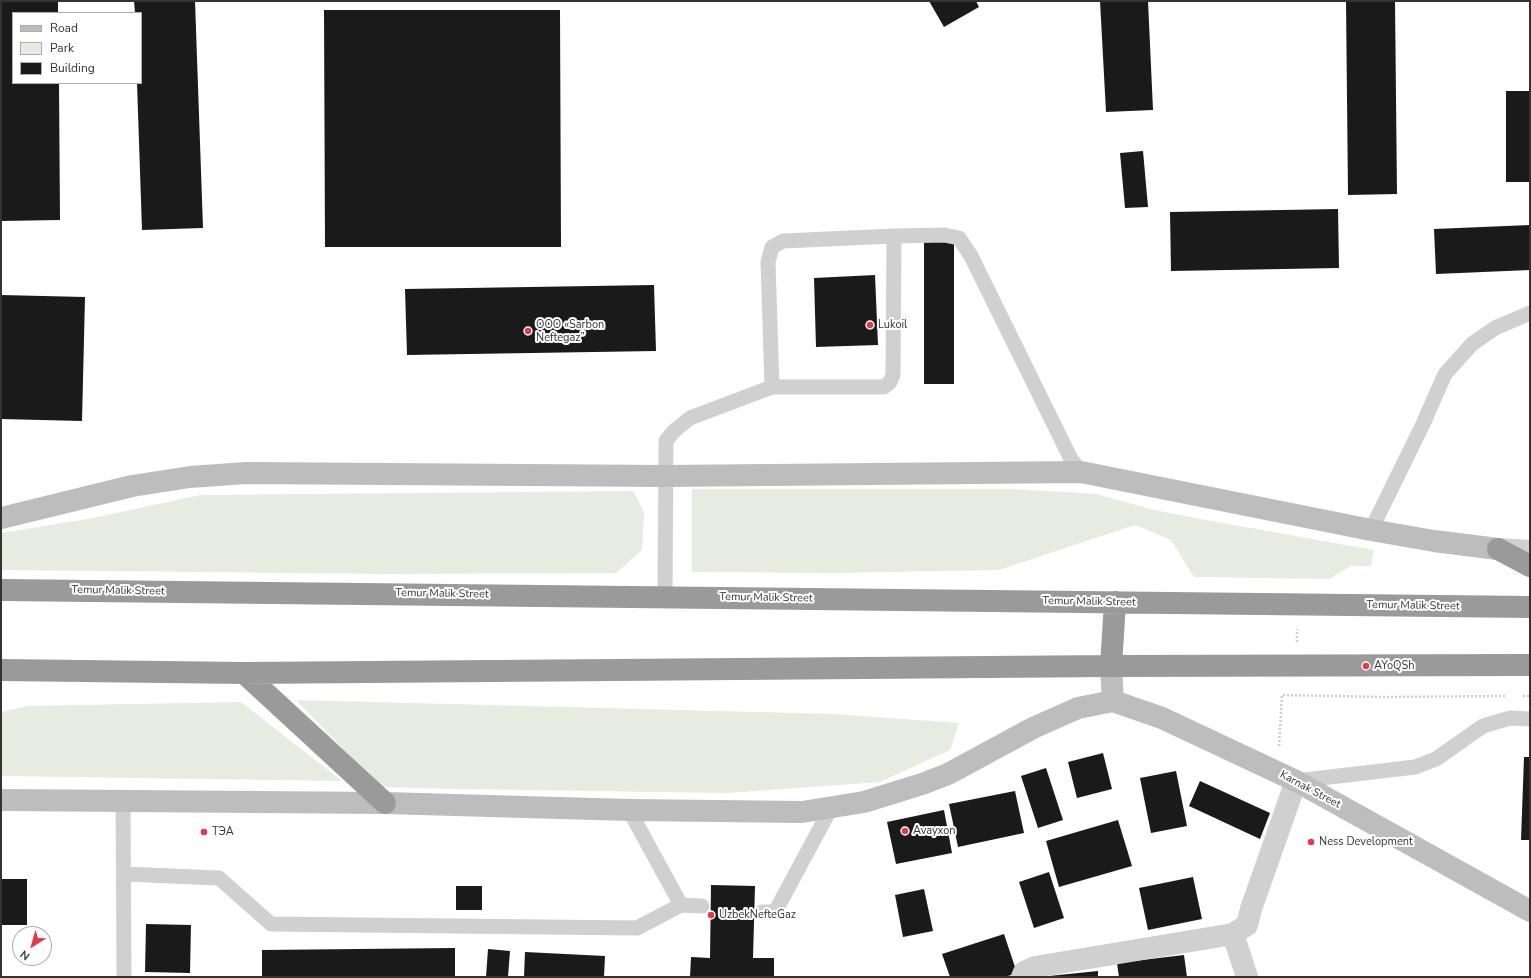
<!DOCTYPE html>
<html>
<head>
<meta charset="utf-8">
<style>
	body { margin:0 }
	#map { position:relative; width:1531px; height:978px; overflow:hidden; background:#fff; font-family:"Nunito Sans",sans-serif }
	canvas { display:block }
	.frame { position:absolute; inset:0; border:2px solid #333; pointer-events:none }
	.legend { position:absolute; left:12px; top:12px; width:130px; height:72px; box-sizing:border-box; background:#fff; border:1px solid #adadad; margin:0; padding:5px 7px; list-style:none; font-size:12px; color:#333 }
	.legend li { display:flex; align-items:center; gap:8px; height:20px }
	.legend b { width:20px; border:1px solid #adadad }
	.north { position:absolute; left:12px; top:926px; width:40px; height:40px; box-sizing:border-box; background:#fff; border:1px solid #adadad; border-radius:50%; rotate:217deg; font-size:11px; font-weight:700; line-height:16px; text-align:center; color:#333 }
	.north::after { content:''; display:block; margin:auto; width:14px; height:18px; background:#e63946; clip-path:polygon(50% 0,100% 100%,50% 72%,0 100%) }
</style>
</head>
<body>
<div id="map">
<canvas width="1531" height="978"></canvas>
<div class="frame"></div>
<ul class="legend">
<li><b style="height:5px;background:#bdbdbd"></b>Road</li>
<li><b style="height:11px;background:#e6ecdf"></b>Park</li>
<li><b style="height:11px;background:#1a1a1a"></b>Building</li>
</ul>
<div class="north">N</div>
</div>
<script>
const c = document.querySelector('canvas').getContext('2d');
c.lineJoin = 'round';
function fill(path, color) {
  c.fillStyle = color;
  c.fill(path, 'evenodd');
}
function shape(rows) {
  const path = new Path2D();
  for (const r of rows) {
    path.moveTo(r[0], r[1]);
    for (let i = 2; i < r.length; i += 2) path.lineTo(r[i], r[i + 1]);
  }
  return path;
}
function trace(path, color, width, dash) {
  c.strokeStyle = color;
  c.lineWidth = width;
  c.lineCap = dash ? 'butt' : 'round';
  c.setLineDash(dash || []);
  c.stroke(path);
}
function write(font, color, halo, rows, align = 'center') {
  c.font = font + ' "Nunito Sans",sans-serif';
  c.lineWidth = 4;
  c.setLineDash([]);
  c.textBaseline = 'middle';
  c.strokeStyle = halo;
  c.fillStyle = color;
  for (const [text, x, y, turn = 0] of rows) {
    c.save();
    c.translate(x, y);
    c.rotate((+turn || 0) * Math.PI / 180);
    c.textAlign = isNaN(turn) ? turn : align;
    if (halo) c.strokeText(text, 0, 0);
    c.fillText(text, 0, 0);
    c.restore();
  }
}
const green = shape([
	[692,489,1013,489,1096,494,1154,510,1206,520,1374,550,1371,566,1351,566,1329,579,1194,577,1171,540,1135,525,999,570,836,573,692,572],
	[633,491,644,512,642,550,616,573,391,574,1,570,1,533,93,518,200,495],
	[296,700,834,714,959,723,950,750,880,782,727,793,456,789,380,787],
	[241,702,342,781,1,776,1,712,28,706]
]);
const building = shape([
	[1,1,58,1,58,13,13,13,13,83,59,83,60,220,1,221],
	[134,1,195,1,203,228,142,230,137,83,141,83,141,13,135,13],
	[929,1,976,1,979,7,944,27],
	[1100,1,1148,1,1153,110,1106,112],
	[1346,1,1395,1,1397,194,1348,195],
	[324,10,560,10,561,247,325,247],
	[1506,91,1530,91,1530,182,1506,182],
	[1143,151,1148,207,1125,208,1120,153],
	[1338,209,1339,268,1171,271,1170,212],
	[1530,225,1530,270,1436,274,1434,229],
	[924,239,954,239,954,384,924,384],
	[875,275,878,345,816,347,814,278],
	[654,285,656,351,407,355,405,289],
	[1,295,85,297,82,421,1,419],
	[1103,753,1112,789,1077,798,1068,762],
	[1524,757,1530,757,1530,840,1521,840],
	[1046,768,1063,820,1038,828,1021,776],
	[1176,771,1187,826,1151,833,1140,778],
	[1200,781,1270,813,1260,839,1189,806],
	[1015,791,1024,833,958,847,949,804],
	[944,810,952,853,896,864,887,822],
	[1118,820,1132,866,1059,887,1046,841],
	[1049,872,1064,918,1034,928,1019,882],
	[1193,877,1202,919,1148,930,1139,888],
	[1,879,27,879,27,925,1,925],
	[711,885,755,886,753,958,774,958,774,977,690,977,691,957,710,958],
	[456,886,482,886,482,910,456,910],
	[924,889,933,931,903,937,895,895],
	[146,924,191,925,190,973,145,972],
	[1004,934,1017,973,1005,977,950,977,942,954],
	[455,948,455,977,262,977,262,950],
	[488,949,510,951,508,977,486,977],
	[525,952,605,956,604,977,524,977],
	[1184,955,1187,977,1119,977,1117,963],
	[1098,971,1098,977,1049,977,1049,976]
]);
const path = shape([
	[1297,642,1297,629],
	[1523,696,1530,696],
	[1279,746,1282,695,1383,697,1506,696]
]);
const lane = shape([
	[772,387,884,387,890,382,893,375,894,236],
	[1371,530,1423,424,1445,374,1472,344,1495,328,1530,313],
	[665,596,666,441,674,431,690,418,772,387,768,262,772,247,783,241,894,236,944,235,959,238,971,256,1071,459,1081,472],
	[1296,781,1415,767,1436,759,1483,726,1510,718,1530,719],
	[123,801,124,977],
	[629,810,681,905,702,906],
	[124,874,219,878,271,924,637,928,681,905],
	[762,912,775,912,831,808]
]);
const street = shape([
	[1498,549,1530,551],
	[1233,934,1247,977],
	[1022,977,1024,972,1035,967,1233,934,1247,925,1251,909,1296,781]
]);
const secondary = shape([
	[1,518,132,486,190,477,246,473,665,476,1081,472,1371,530,1434,541,1498,549],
	[1111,666,1113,701,1162,718,1296,781,1530,911],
	[1,800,385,803,629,810,802,812,864,802,922,784,948,774,1033,728,1078,708,1113,701]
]);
const highway = shape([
	[1498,549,1530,566],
	[1,590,1530,607],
	[1111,666,1115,602],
	[1,670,244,673,1111,666,1530,665],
	[244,673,385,803]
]);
const markers = [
	[870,325,4,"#e63946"],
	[528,331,4,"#e63946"],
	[1366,666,4,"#e63946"],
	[905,831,4,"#e63946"],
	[204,832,4,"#e63946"],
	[1311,842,4,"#e63946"],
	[711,915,4,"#e63946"]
];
const poiNames = [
	["ООО «Sarbon",536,325],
	["Neftegaz”",536,338],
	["Lukoil",878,325],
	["AYoQSh",1374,666],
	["Avayxon",913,831],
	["ТЭА",212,832],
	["Ness Development",1319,842],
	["UzbekNefteGaz",719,915]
];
const streetNames = [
	["Temur Malik Street",118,591,1],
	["Temur Malik Street",442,594,1],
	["Temur Malik Street",766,598,1],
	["Temur Malik Street",1089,602,1],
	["Temur Malik Street",1413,606,1],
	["Karnak Street",1310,790,28]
];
fill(green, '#e6ecdf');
fill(building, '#1a1a1a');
trace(path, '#cdcdcd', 2.5, [2, 2]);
trace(lane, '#d0d0d0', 15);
trace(street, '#d0d0d0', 22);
trace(secondary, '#bdbdbd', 22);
trace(highway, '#9a9a9a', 22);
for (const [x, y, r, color] of markers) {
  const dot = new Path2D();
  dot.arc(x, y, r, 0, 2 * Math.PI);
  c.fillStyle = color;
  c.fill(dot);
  trace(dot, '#fff', 1.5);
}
write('11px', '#333', '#fff', poiNames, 'left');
write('11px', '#333', '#fff', streetNames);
</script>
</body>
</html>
